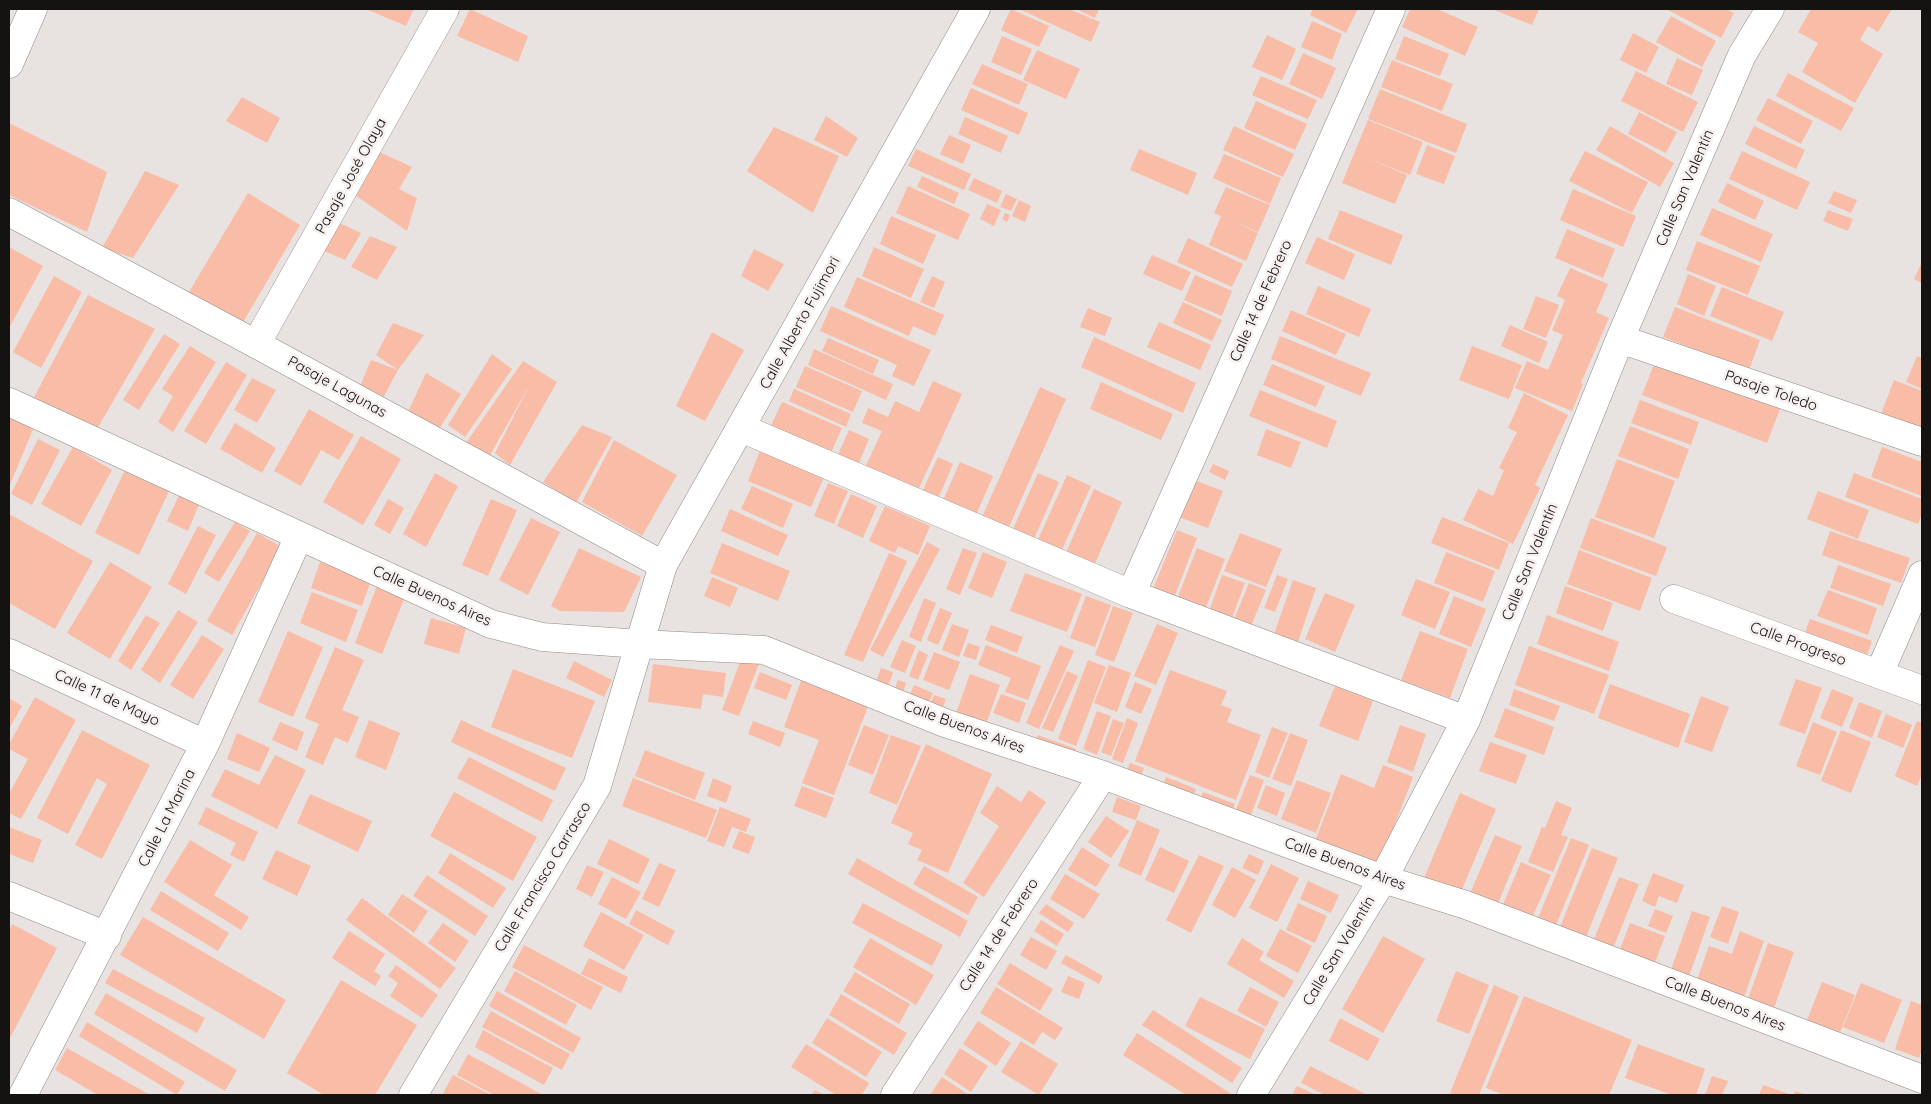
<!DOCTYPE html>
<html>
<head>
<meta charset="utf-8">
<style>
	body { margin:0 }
	#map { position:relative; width:1931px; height:1104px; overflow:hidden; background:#e8e2e0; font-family:Quicksand,sans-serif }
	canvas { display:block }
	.frame { position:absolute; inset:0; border:10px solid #141312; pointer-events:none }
</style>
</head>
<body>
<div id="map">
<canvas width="1931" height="1104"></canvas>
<div class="frame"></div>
</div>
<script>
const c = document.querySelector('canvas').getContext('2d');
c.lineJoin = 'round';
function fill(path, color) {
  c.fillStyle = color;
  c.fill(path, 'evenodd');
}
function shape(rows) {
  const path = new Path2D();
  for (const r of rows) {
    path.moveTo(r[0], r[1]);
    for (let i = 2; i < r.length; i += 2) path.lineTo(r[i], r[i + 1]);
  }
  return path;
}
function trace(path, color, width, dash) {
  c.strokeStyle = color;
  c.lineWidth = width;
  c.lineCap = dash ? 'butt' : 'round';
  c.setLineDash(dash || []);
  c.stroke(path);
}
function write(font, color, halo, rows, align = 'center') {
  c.font = font + ' Quicksand,sans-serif';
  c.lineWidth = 5;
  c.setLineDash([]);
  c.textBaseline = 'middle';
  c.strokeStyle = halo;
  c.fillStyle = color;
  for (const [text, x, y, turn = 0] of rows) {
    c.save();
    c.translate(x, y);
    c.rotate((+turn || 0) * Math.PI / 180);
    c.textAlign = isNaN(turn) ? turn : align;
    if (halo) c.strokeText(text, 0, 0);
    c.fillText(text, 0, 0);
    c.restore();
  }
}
const building = shape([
	[366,9,414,9,406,26],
	[470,9,528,36,518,62,457,36],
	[1011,9,1049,26,1039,47,1001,30],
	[1021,9,1069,9,1100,22,1091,42,1021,10],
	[1079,9,1099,9,1095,18,1078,10],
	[1313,9,1358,9,1346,33,1310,15],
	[1410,9,1437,9,1478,27,1465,56,1402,27],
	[1492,9,1539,9,1532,25],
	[1666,9,1726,9,1734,13,1721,38],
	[1811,9,1892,9,1878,32,1868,26,1860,40,1883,54,1855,103,1802,72,1818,43,1798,32],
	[1671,16,1716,41,1702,67,1656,42],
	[1312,21,1342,34,1332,60,1301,47],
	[1633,33,1659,47,1646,73,1620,60],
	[1267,35,1296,49,1282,80,1252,67],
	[1002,36,1032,49,1021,75,991,62],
	[1404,36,1449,54,1440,76,1395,59],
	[1037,50,1080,69,1066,99,1023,80],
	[1303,53,1336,68,1322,99,1289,84],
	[1677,58,1703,70,1692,95,1666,84],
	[1392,60,1453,84,1442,111,1381,87],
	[982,64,1028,84,1019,105,972,84],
	[1636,71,1698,102,1683,132,1621,101],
	[1788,73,1854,108,1841,131,1776,96],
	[1261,76,1317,100,1308,119,1252,95],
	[971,88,1028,113,1019,135,961,110],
	[1380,89,1467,124,1456,153,1368,119],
	[242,97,280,118,267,143,226,121],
	[1768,98,1813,121,1801,144,1756,120],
	[1256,101,1307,124,1295,150,1244,128],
	[1639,112,1677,132,1666,153,1628,134],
	[826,116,858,138,847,157,814,140],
	[965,117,1008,136,1001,153,958,134],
	[1368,120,1423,142,1410,175,1364,157,1407,175,1395,204,1342,183],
	[9,123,107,172,87,232,9,195],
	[1234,126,1294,154,1283,177,1223,150],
	[1610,126,1674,163,1660,187,1596,150],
	[1754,126,1805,150,1796,169,1745,144],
	[774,127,839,156,813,213,747,171],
	[949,135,971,145,963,164,940,154],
	[1427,145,1455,156,1444,184,1416,174],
	[916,149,971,174,964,190,908,166],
	[1139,149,1197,173,1188,195,1130,170],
	[375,150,412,167,399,189,417,198,407,231,355,195],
	[1585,151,1648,182,1632,213,1569,181],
	[1742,151,1810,182,1797,210,1729,179],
	[1224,154,1281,178,1270,204,1213,178],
	[145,171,179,185,133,258,102,248],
	[922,176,959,193,954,204,917,187],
	[974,178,1002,191,997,203,968,190],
	[1727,183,1764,201,1755,220,1718,202],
	[908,186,970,214,958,240,896,213],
	[1226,187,1270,205,1258,232,1233,221,1258,233,1246,261,1209,245,1221,216,1214,213],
	[1573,189,1636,216,1623,247,1560,220],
	[1834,191,1857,200,1851,213,1828,203],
	[248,193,300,225,242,324,186,297],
	[1006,194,1017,199,1011,211,1000,207],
	[1019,200,1031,206,1025,222,1012,216],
	[987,204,1001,210,994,226,980,219],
	[1712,208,1773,234,1761,262,1700,235],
	[1340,210,1403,235,1391,265,1328,239],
	[1828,210,1853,219,1848,231,1823,221],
	[1005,213,1010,215,1007,222,1002,219],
	[891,216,936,235,923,264,880,244],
	[335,221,361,233,345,260,317,248],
	[1567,229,1615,249,1603,278,1555,258],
	[370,236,397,247,377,280,351,267],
	[1317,237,1355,254,1344,280,1305,263],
	[1188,238,1243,264,1232,287,1177,262],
	[1697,241,1760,266,1748,295,1686,270],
	[9,247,43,266,9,328],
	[874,247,924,269,911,298,862,276],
	[754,249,784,264,768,291,741,276],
	[1152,255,1191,272,1182,291,1143,274],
	[1922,262,1922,283,1914,279],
	[1570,268,1608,284,1596,312,1609,318,1581,383,1583,384,1572,411,1515,388,1527,361,1548,370,1563,335,1552,330,1565,300,1557,296],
	[1688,274,1716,286,1704,316,1677,304],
	[1195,275,1232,291,1222,316,1184,300],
	[54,276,82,292,41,368,13,352],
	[932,276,945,282,934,308,920,302],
	[857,277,944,315,935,336,913,326,909,336,844,307],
	[1318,286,1371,309,1359,337,1306,314],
	[1722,287,1784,312,1772,341,1710,316],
	[88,295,155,329,97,429,31,403],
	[1536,296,1559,305,1546,338,1523,329],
	[1183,302,1222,320,1212,341,1173,323],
	[831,306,931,350,914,386,892,376,897,365,820,331],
	[1675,307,1760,340,1749,370,1663,337],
	[1088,308,1112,318,1105,336,1080,327],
	[1291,310,1346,334,1336,355,1282,331],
	[1159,322,1211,345,1200,370,1147,347],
	[393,323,424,335,398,370,376,355],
	[1510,325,1548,342,1539,363,1501,346],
	[712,332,744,350,705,421,676,406],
	[164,334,180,344,139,410,123,400],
	[1280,336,1371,373,1361,396,1271,359],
	[1094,337,1196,383,1183,413,1081,367],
	[828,338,879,360,873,374,822,351],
	[190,346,216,362,173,432,158,422,173,396,162,389],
	[1472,346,1522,365,1509,399,1459,380],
	[814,349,893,384,886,400,808,365],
	[492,354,512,369,465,437,448,425],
	[1917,356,1922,358,1922,389,1906,382],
	[371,360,398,370,382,400,360,386],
	[523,361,557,382,510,465,495,453,530,384,489,457,466,443],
	[226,362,247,375,206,444,184,431],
	[1655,362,1780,409,1767,443,1642,395],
	[1272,364,1325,386,1316,407,1263,385],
	[805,366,862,391,853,412,796,387],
	[426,373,461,394,439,429,407,414],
	[252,378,276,390,257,423,234,410],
	[1894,380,1922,391,1922,431,1881,414],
	[933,381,962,394,916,495,863,472,882,431,862,423,868,408,888,417,895,401,919,412],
	[1101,382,1173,414,1161,440,1090,409],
	[1040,387,1066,399,1008,529,982,517],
	[794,389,851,414,846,427,789,401],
	[1260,390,1337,421,1327,448,1249,416],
	[1524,393,1568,415,1535,485,1540,488,1513,544,1463,520,1478,489,1493,496,1504,470,1499,468,1517,432,1508,428],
	[1640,400,1699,422,1691,445,1631,423],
	[782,402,842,428,830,455,770,428],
	[309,409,354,435,339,460,321,450,301,486,274,471],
	[9,416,34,427,9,487],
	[235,423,276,448,262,473,220,449],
	[582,425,612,437,576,503,543,482],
	[1630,426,1689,449,1678,479,1618,456],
	[1266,429,1301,442,1291,468,1257,455],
	[849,430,869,439,856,470,835,461],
	[361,436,401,459,363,525,323,502],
	[38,439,60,450,32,505,11,494],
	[614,440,677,475,642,536,582,502],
	[73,447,112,470,81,526,41,504],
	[1882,447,1922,462,1922,496,1871,477],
	[761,448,825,475,811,507,748,481],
	[938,457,953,464,935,506,919,499],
	[1617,459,1675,481,1654,538,1595,517],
	[960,462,993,476,973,522,940,507],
	[1213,464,1229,471,1225,480,1209,472],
	[126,468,170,489,139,555,95,533],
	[435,473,458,486,426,547,403,534],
	[1038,473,1059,482,1033,541,1012,531],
	[1854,473,1922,499,1922,513,1918,524,1845,497],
	[1067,475,1091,486,1061,552,1037,542],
	[1194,480,1223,491,1208,528,1179,517],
	[828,483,848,491,834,524,814,516],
	[752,486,793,504,783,528,741,509],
	[1094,489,1122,502,1093,568,1065,555],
	[1818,491,1869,510,1858,539,1807,519],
	[180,493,200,502,188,531,167,521],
	[851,494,877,506,863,538,837,526],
	[388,499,404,508,390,534,374,525],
	[491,499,517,510,488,576,462,565],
	[885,506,930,526,918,555,898,546,895,553,869,541],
	[730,509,788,535,778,556,721,531],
	[9,514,93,561,55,629,9,603],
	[1442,517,1509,543,1499,570,1431,543],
	[531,518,560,532,528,595,499,580],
	[1591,518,1667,547,1656,576,1580,548],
	[235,522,250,531,219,582,204,573],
	[198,526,216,535,186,594,168,584],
	[1177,530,1197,538,1174,598,1153,589],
	[1830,531,1910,558,1901,583,1822,555],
	[257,533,282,547,232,635,207,621],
	[1240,533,1282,549,1266,587,1224,571],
	[927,542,940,549,883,657,870,650],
	[722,543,790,571,778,601,710,573],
	[579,548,641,577,624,612,560,611,551,606],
	[963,548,977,553,960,595,946,589],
	[1197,548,1225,559,1205,610,1177,599],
	[1579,550,1652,578,1640,611,1567,584],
	[983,552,1007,562,992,598,968,588],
	[1446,552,1495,571,1483,602,1434,583],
	[889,553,907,561,863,662,844,655],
	[110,562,152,587,110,659,67,633],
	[320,562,371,580,362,606,311,588],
	[1838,565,1891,584,1883,606,1830,588],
	[1025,573,1082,594,1067,632,1010,611],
	[1222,575,1245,583,1232,618,1209,611],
	[1277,575,1288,579,1275,612,1264,608],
	[712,577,738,588,730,607,704,596],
	[1416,579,1450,592,1435,629,1401,615],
	[1293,580,1316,588,1298,642,1274,634],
	[1249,583,1266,590,1251,626,1234,619],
	[377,586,405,597,382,654,355,643],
	[1565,586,1613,603,1603,631,1556,613],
	[1828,590,1877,608,1868,635,1817,616],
	[312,592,358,610,346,642,300,623],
	[1325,593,1355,605,1335,652,1305,639],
	[1086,596,1111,605,1095,647,1070,638],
	[1454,596,1486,609,1471,647,1439,634],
	[924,598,936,603,921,642,909,637],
	[1113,606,1133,613,1114,662,1095,655],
	[940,608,952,613,938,645,927,640],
	[178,610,198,622,160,683,141,670],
	[146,615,160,623,131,670,118,661],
	[1547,615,1619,642,1609,671,1537,644],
	[431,618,466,628,459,654,424,644],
	[1810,619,1872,641,1862,668,1800,646],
	[952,624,969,630,959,657,942,650],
	[1157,624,1178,633,1156,685,1134,676],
	[991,625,1023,637,1017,653,985,640],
	[288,631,323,647,293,717,258,702],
	[1420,631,1468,649,1450,698,1401,680],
	[202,635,224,649,193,699,170,685],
	[902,640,916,646,905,673,890,667],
	[968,643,980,647,976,660,963,656],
	[986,645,1041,666,1028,700,1005,692,1011,678,978,665],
	[1060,645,1074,651,1039,729,1026,723],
	[1529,646,1609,675,1594,714,1515,685],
	[335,647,364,660,342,710,359,717,348,743,335,737,323,765,305,757,319,724,305,718],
	[919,650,928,655,918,680,909,676],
	[934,652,960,662,949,690,923,680],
	[743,654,760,661,739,716,722,710],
	[1088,660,1106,667,1076,746,1058,739],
	[574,661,612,680,604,697,566,678],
	[653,664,726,673,723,697,703,694,701,709,648,702],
	[1109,665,1131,673,1117,712,1094,703],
	[881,668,893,672,887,690,874,686],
	[513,669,595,701,572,758,491,727],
	[1170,670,1227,691,1221,705,1232,709,1227,722,1261,735,1236,800,1135,761],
	[1067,671,1078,676,1053,732,1042,728],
	[760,672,792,685,786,700,754,688],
	[970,674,1000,685,985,727,955,716],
	[802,678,869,704,834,795,802,783,819,740,784,727],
	[1796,679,1822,688,1805,734,1779,725],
	[898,680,906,683,902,695,894,692],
	[1135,682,1152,689,1141,714,1125,707],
	[1610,684,1690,714,1678,748,1598,718],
	[914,685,933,693,927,706,908,699],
	[1335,686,1373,701,1358,741,1319,726],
	[1514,689,1560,706,1554,721,1509,705],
	[1832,689,1854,698,1842,727,1820,718],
	[1001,694,1026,703,1019,723,993,713],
	[934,695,946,699,941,712,929,707],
	[1701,696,1729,707,1712,752,1684,742],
	[35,697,76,720,21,819,9,813,9,794,28,759,9,749,9,744],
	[9,698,22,706,9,729],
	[1859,702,1882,711,1872,738,1849,728],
	[1505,708,1554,727,1544,755,1494,737],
	[1097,711,1111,716,1097,755,1083,749],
	[1886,714,1912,725,1903,748,1877,737],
	[1127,718,1138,723,1123,763,1112,759],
	[1113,719,1124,723,1111,756,1101,752],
	[369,720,400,733,386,770,355,757],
	[461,720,566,768,555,791,451,742],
	[753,721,785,733,780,747,748,734],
	[1917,721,1922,723,1922,774,1917,786,1895,776],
	[280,722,304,732,297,751,272,740],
	[1813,722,1837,732,1820,775,1796,766],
	[864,725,889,735,873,775,848,765],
	[1400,725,1426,734,1413,772,1387,762],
	[1272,727,1288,733,1269,778,1255,772],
	[82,730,150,765,102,859,75,845,107,784,97,778,68,834,37,818],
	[1841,730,1871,742,1851,793,1821,781],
	[237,733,270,748,259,772,227,759],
	[1290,733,1308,740,1291,786,1272,779],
	[891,735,921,746,897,805,869,793],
	[1038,735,1076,749,1071,763,1033,749],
	[1490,742,1527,755,1516,784,1479,771],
	[926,744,992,774,948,873,917,860,922,850,908,844,913,833,891,823],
	[645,750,705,773,695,800,635,776],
	[275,755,306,770,277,829,211,796,225,769,259,785],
	[469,757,553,800,542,822,457,778],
	[1130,763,1144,768,1137,788,1123,782],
	[1383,765,1413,777,1372,884,1308,859,1341,774,1374,788],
	[1250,775,1264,780,1247,826,1232,820],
	[1166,777,1196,789,1189,809,1158,797],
	[633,778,717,810,706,838,622,806],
	[713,778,732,786,726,803,707,796],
	[1297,780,1331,793,1316,833,1281,819],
	[1266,785,1285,793,1277,816,1257,808],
	[802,786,834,798,826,818,794,806],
	[997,786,1021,802,1029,790,1046,802,984,897,963,883,999,826,980,813],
	[454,792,537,837,513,881,430,836],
	[1203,792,1235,804,1227,825,1195,813],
	[1460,793,1496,809,1460,894,1424,878],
	[310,794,372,821,358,852,297,823],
	[1117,797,1141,806,1136,820,1112,812],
	[1556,801,1572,808,1561,835,1568,837,1553,872,1528,862,1542,827,1545,828],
	[206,807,258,832,244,862,230,855,236,843,198,824],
	[720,807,751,819,746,832,732,827,724,847,707,841],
	[1106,816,1129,831,1111,858,1088,842],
	[1137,820,1160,830,1141,876,1118,866],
	[9,827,42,840,33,863,9,854],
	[739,831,755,837,749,854,732,848],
	[1495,835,1522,846,1496,908,1469,896],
	[1571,838,1589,845,1554,930,1536,923],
	[609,839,650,859,638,884,597,864],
	[190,840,232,865,214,895,249,917,241,930,164,882],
	[1082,847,1110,865,1096,887,1068,870],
	[1160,847,1189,861,1174,893,1145,880],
	[1592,848,1618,858,1584,942,1558,932],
	[276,850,311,866,297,896,262,879],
	[450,853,506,888,493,908,438,873],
	[1249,854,1264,861,1258,875,1242,868],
	[1199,855,1224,866,1191,933,1166,920],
	[857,858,968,921,960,937,848,874],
	[1521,862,1551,875,1531,920,1502,907],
	[659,863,676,870,659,907,642,899],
	[1271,864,1299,878,1277,922,1249,908],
	[587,865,604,872,592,897,576,889],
	[924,866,978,897,968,915,913,884],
	[1232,867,1256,880,1235,918,1212,905],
	[1653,873,1684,885,1677,903,1659,896,1655,907,1642,901],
	[1065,874,1100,894,1084,919,1050,899],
	[427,875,488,916,475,936,413,896],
	[612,877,641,892,626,919,598,904],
	[1619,877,1639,884,1612,951,1592,944],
	[1308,881,1339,895,1331,913,1300,899],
	[161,891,229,933,218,951,150,910],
	[402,894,428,911,414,933,388,915],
	[362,898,456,968,440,989,346,920],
	[863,903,943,945,932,966,852,923],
	[1298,903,1327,916,1315,943,1286,930],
	[1046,904,1074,923,1068,932,1039,913],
	[1722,906,1739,912,1728,944,1710,937],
	[1655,909,1673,916,1666,933,1648,926],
	[636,910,675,931,668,945,629,924],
	[1692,911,1710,917,1688,979,1670,972],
	[601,912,644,935,624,970,583,946],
	[143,917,286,1000,264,1039,120,955],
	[1041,920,1064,934,1057,946,1034,931],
	[443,923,469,941,455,962,428,943],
	[1630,923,1665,936,1653,968,1618,954],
	[12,924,57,948,9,1040,9,931],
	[1280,929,1312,946,1298,973,1266,956],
	[349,931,385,954,374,971,381,976,375,986,332,958],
	[1740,931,1764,941,1744,997,1697,980,1709,946,1732,954],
	[1383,936,1425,959,1383,1033,1342,1009],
	[1031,937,1057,951,1046,970,1020,955],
	[870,938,934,975,916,1005,853,967],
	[1242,938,1264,952,1259,960,1294,981,1284,998,1227,964],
	[1768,943,1794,952,1774,1008,1748,999],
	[524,945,603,987,591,1010,512,967],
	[1066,955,1103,976,1099,984,1061,963],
	[589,958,628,977,621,993,581,974],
	[1010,963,1053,989,1040,1011,997,984],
	[396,965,438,995,422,1018,390,996,398,983,388,976],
	[113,969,205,1018,197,1033,105,983],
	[515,971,577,1005,566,1025,504,991],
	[1456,971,1489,985,1469,1034,1436,1021],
	[855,972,910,1004,899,1024,843,991],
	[1068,976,1085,983,1079,999,1061,992],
	[341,980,417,1025,375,1095,324,1095,287,1073],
	[1822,982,1855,995,1840,1033,1807,1020],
	[1861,983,1902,1000,1884,1043,1843,1027],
	[1494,985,1519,996,1479,1095,1455,1095,1450,1093],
	[996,987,1063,1028,1055,1040,1042,1032,1034,1045,980,1013],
	[1250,987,1279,1002,1266,1027,1237,1011],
	[497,991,581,1038,573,1053,489,1006],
	[106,993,237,1070,225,1091,94,1014],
	[841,994,907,1033,894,1055,829,1015],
	[1524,996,1632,1040,1609,1095,1504,1095,1486,1088],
	[1200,997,1265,1029,1250,1059,1185,1026],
	[1911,1001,1922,1005,1922,1049,1919,1058,1895,1049],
	[1153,1010,1242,1068,1232,1083,1142,1025],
	[491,1011,570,1054,562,1070,482,1027],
	[827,1018,882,1052,866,1077,812,1043],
	[1340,1018,1380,1039,1368,1061,1329,1041],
	[978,1021,1011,1043,996,1066,963,1044],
	[87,1022,185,1082,177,1095,79,1036],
	[483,1030,553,1068,544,1085,475,1047],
	[1137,1033,1230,1093,1228,1095,1186,1095,1123,1055],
	[1021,1041,1058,1064,1039,1095,1001,1072],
	[806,1044,869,1083,862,1095,836,1095,791,1067],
	[1638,1044,1705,1069,1696,1095,1672,1095,1625,1078],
	[67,1048,150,1095,98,1095,55,1070],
	[960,1048,988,1066,971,1092,944,1074],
	[468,1054,543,1095,494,1095,457,1075],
	[1310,1066,1364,1093,1363,1095,1325,1095,1301,1083],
	[453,1075,491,1095,442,1095],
	[1712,1076,1728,1081,1722,1095,1705,1095],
	[942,1077,969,1095,930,1095],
	[1763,1085,1792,1095,1759,1095],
	[1297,1086,1316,1095,1292,1095],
	[815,1090,824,1095,811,1095],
	[1795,1091,1806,1095,1794,1095]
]);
const minor = shape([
	[9,64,33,9],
	[9,212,256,344,663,565],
	[1620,339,1922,442],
	[256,344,445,9],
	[9,402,491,624,542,637,640,644,764,650,945,723,1103,775,1383,879,1466,905,1922,1079],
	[741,428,1131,594,1466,720],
	[1131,594,1391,9],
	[1674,599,1922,690],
	[9,653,205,744],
	[1879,674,1922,575],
	[9,896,107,936],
	[23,1095,205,744,299,536],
	[413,1095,597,786,663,565,976,9],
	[895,1095,1103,775],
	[1251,1095,1383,879,1466,720,1620,339,1742,55,1770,9]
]);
const streetNames = [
	["Pasaje José Olaya",351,176,-61],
	["Calle San Valentín",1685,188,-67],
	["Calle 14 de Febrero",1261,301,-66],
	["Calle Alberto Fujimori",800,323,-61],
	["Pasaje Lagunas",337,387,29],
	["Pasaje Toledo",1771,391,19],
	["Calle San Valentín",1530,562,-68],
	["Calle Buenos Aires",432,596,24],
	["Calle Progreso",1798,644,20],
	["Calle 11 de Mayo",107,698,25],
	["Calle Buenos Aires",964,727,20],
	["Calle La Marina",167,818,-63],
	["Calle Buenos Aires",1345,864,20],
	["Calle Francisco Carrasco",543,877,-59],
	["Calle 14 de Febrero",999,935,-57],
	["Calle San Valentín",1339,951,-59],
	["Calle Buenos Aires",1725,1004,21]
];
fill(building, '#f9bca6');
trace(minor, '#908b89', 29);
trace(minor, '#fff', 28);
write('15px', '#141312', '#f5efed', streetNames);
</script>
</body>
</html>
